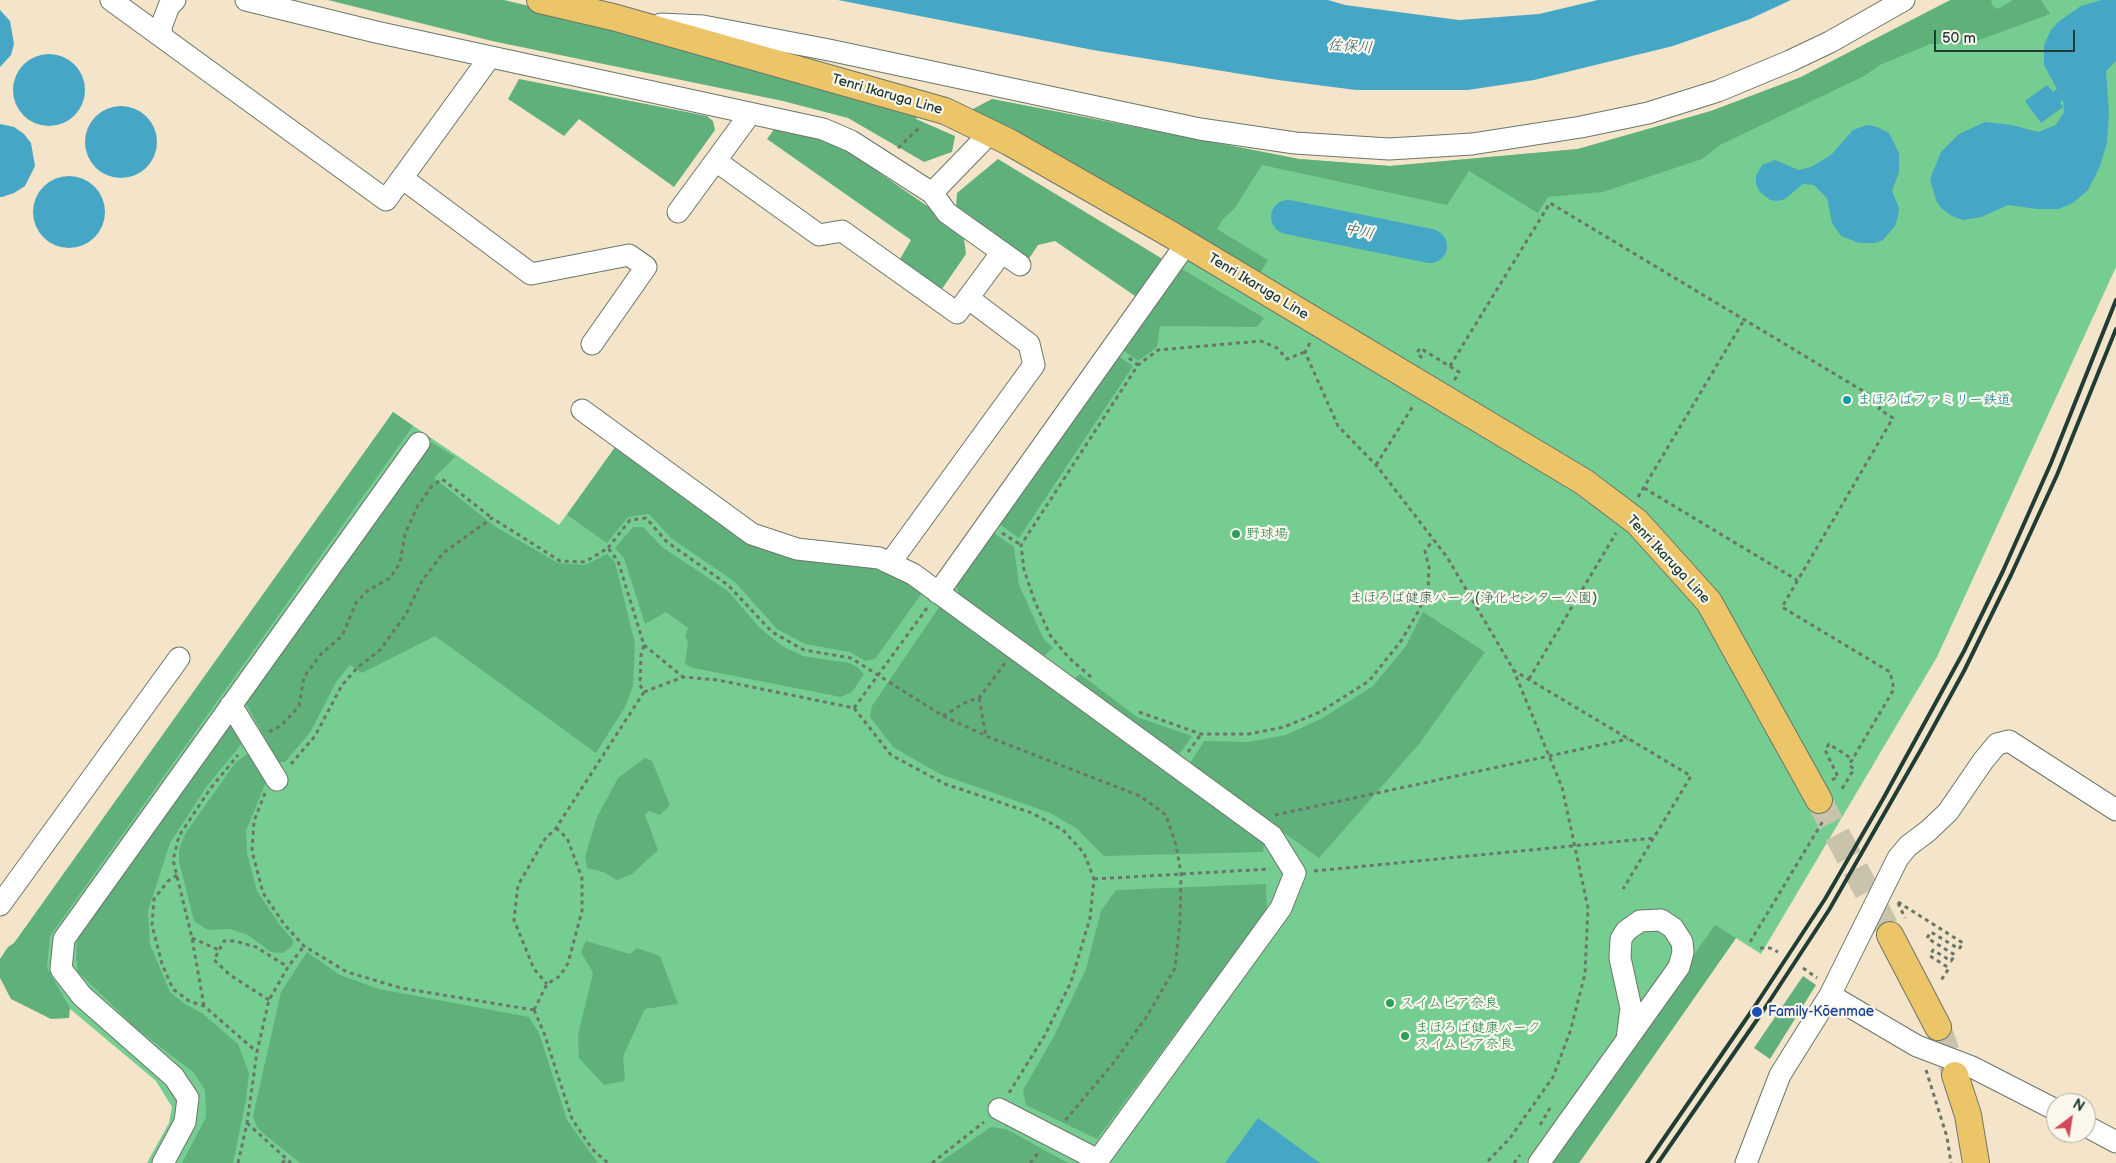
<!DOCTYPE html>
<html>
<head>
<meta charset="utf-8">
<style>
	body { margin:0 }
	#map { position:relative; width:2116px; height:1163px; overflow:hidden; background:#f4e4ca; font-family:"Balsamiq Sans",sans-serif }
	canvas { display:block }
	.north { position:absolute; left:2046px; top:1093px; width:50px; height:50px; box-sizing:border-box; background:#fbf7ec; border:1px solid #a3ada2; border-radius:50%; rotate:31deg; font-size:14px; font-weight:700; line-height:20px; text-align:center; color:#1f3d34 }
	.north::after { content:''; display:block; margin:auto; width:18px; height:22px; background:#d1495b; clip-path:polygon(50% 0,100% 100%,50% 72%,0 100%) }
	.scale { position:absolute; left:1934px; top:30px; width:141px; height:22px; box-sizing:border-box; border:2px solid #1f3d34; border-top:0; padding-left:6px; font-size:15px; line-height:18px; white-space:nowrap; color:#1f3d34; -webkit-text-stroke:4px #fbf7ec; paint-order:stroke }
</style>
</head>
<body>
<div id="map">
<canvas width="2116" height="1163"></canvas>
<div class="north">N</div>
<div class="scale">50 m</div>
</div>
<script>
const c = document.querySelector('canvas').getContext('2d');
c.lineJoin = 'round';
function fill(path, color) {
  c.fillStyle = color;
  c.fill(path, 'evenodd');
}
function shape(rows) {
  const path = new Path2D();
  for (const r of rows) {
    if (r.length === 3) {
      path.moveTo(r[0] + r[2], r[1]);
      path.arc(r[0], r[1], r[2], 0, 2 * Math.PI);
      continue;
    }
    path.moveTo(r[0], r[1]);
    for (let i = 2; i < r.length; i += 2) path.lineTo(r[i], r[i + 1]);
  }
  return path;
}
function trace(path, color, width, dash) {
  c.strokeStyle = color;
  c.lineWidth = width;
  c.lineCap = dash ? 'butt' : 'round';
  c.setLineDash(dash || []);
  c.stroke(path);
}
function write(font, color, halo, rows, align = 'center') {
  c.font = font + ' "Balsamiq Sans","Klee One",sans-serif';
  c.lineWidth = 4.5;
  c.setLineDash([]);
  c.textBaseline = 'middle';
  c.strokeStyle = halo;
  c.fillStyle = color;
  for (const [text, x, y, turn = 0] of rows) {
    c.save();
    c.translate(x, y);
    c.rotate((+turn || 0) * Math.PI / 180);
    c.textAlign = isNaN(turn) ? turn : align;
    if (halo) c.strokeText(text, 0, 0);
    c.fillText(text, 0, 0);
    c.restore();
  }
}
const green = shape([
	[1950,0,2116,0,2116,267,1937,657,1761,954,1736,938,1579,1163,147,1163,169,1123,172,1107,156,1081,25,971,393,412,559,525,618,443,752,541,922,593,946,566,998,523,1199,242,992,99,1299,159,1390,166,1578,149,1711,111,1801,77]
]);
const forest = shape([
	[328,0,504,0,618,27,920,112,916,119,955,136,952,152,924,162,848,118,783,101,492,41],
	[1951,0,1991,0,1993,6,1998,9,2013,0,2041,0,2050,14,1968,44,1930,44,1880,65,1864,76,1720,145,1702,159,1603,192,1548,197,1538,213,1469,171,1447,205,1262,165,1234,209,1223,219,1217,229,1268,260,1258,276,969,111,992,99,1299,159,1390,166,1578,149,1711,111,1801,77],
	[519,79,707,116,713,121,715,130,674,187,579,119,564,136,508,99],
	[775,128,822,140,845,149,953,224,964,239,966,254,942,289,900,259,911,240,767,139],
	[998,159,1161,258,1161,266,1138,298,1055,241,1038,245,1028,260,956,207,957,193],
	[1182,269,1264,318,1257,327,1160,326,1157,347,1138,361,1123,350],
	[1118,356,1133,366,1019,538,998,523],
	[393,412,413,426,50,936,47,968,70,1008,69,1018,51,1019,11,999,0,978,0,959,8,947,14,943],
	[431,442,455,457,434,478,496,527,558,563,585,565,607,554,615,562,635,644,633,686,625,707,596,753,435,636,362,673,350,665,336,682,311,731,285,762,278,762,244,700],
	[618,443,752,541,866,564,891,572,922,593,875,659,865,661,850,652,805,644,777,629,735,582,671,538,649,514,628,517,607,543,567,515],
	[633,527,643,527,662,547,728,591,760,628,782,646,803,656,849,663,857,667,864,674,852,692,841,697,694,668,685,664,688,641,685,638,688,628,666,612,645,624,624,558,615,548],
	[992,532,1014,547,1019,585,1043,638,1053,648,1044,656,959,595,956,583],
	[940,606,1264,843,1263,852,1104,856,1076,828,1050,813,940,774,893,747,870,717,872,706],
	[1423,612,1485,652,1419,744,1319,858,1189,765,1204,741,1248,742,1286,735,1321,719,1373,686,1406,646],
	[1080,674,1137,717,1192,736,1180,753,1175,755,1074,679],
	[233,723,244,741,207,786,170,843,148,911,150,944,170,992,185,1004,202,1013,238,1044,249,1073,246,1100,233,1163,182,1163,206,1117,205,1090,193,1072,137,1029,78,972,76,957,77,942,81,932,223,727],
	[247,754,255,759,264,774,266,782,246,831,247,853,257,891,279,924,293,940,292,946,283,953,271,952,248,935,230,929,208,930,194,921,179,861,179,849,185,834,236,762],
	[645,758,652,761,670,805,660,815,649,811,645,815,658,850,632,874,617,880,603,872,587,868,585,857,597,817,618,778],
	[1266,884,1267,909,1097,1139,1026,1105,1023,1090,1053,1038,1086,969,1101,911,1116,890],
	[1715,925,1736,938,1579,1163,1546,1163],
	[586,941,630,954,637,948,660,956,678,1004,645,1009,623,1056,625,1081,604,1085,579,1058,578,1035,593,973,581,952],
	[307,952,340,975,379,989,529,1017,539,1033,567,1120,598,1163,300,1163,264,1134,257,1127,253,1116,281,992],
	[1803,976,1816,985,1770,1059,1754,1048],
	[991,1127,1006,1129,1068,1163,939,1163]
]);
const water = shape([
	[838,0,1328,0,1345,5,1459,20,1539,14,1598,0,1791,0,1750,19,1673,46,1534,80,1468,90,1356,90,1278,80,1093,50],
	[2101,0,2116,0,2116,61,2106,71,2109,113,2107,143,2100,166,2088,190,2073,203,2058,209,2037,209,2008,205,1981,217,1963,220,1952,216,1941,208,1936,200,1930,179,1941,152,1959,134,1985,122,2012,125,2038,132,2056,125,2064,112,2063,100,2060,102,2063,107,2041,123,2025,101,2047,85,2053,92,2057,89,2044,65,2044,45,2051,30,2058,22,2081,6],
	[0,10,10,21,14,44,11,55,0,67],
	[49,90,36],
	[121,142,36],
	[0,124,14,127,24,134,31,143,35,166,25,186,14,193,2,197,0,197],
	[1867,125,1877,127,1889,133,1899,153,1899,172,1892,191,1899,208,1898,216,1895,226,1883,240,1875,243,1859,243,1841,236,1832,223,1827,198,1814,185,1803,184,1785,199,1777,201,1770,200,1760,192,1756,184,1756,176,1762,165,1775,160,1799,170,1811,167,1831,155,1853,130],
	[69,212,36],
	[1258,1118,1320,1163,1225,1163]
]);
const river = shape([
	[1288,217,1430,246]
]);
const majorTunnel = shape([
	[1819,800,1890,935],
	[1938,1027,1955,1075]
]);
const path = shape([
	[898,148,921,126],
	[1310,343,1305,352,1338,426,1376,465,1447,557,1513,669,1562,787,1588,908,1585,974,1570,1032,1553,1077,1510,1138,1486,1163],
	[1129,358,1138,365],
	[1422,358,1417,353,1420,348,1459,372,1454,381],
	[1450,366,1550,203,1883,403,1879,409,1893,418,1782,607,1890,672,1894,689,1849,765,1854,769,1840,792],
	[1376,465,1413,406],
	[1644,488,1797,580],
	[1638,497,1744,320],
	[1002,533,1021,545],
	[608,548,630,520,646,518,667,542,728,585,772,632,804,650,851,658,943,716,991,738,1140,796,1166,815,1176,845,1181,873,1180,922,1175,968,1147,1016,1115,1061,1064,1122],
	[644,645,683,677],
	[1513,670,1691,776,1623,889],
	[1091,677,1068,657,1050,635,1035,602,1024,570,1021,545,1138,365,1158,350,1261,341,1277,348,1287,359,1305,352],
	[1529,679,1616,533],
	[644,692,683,677,718,680,854,708,891,755,945,784,1032,813,1063,830,1084,853,1094,879,1090,918,1071,982,1045,1035,1009,1093],
	[979,698,986,736],
	[854,708,927,608],
	[1139,712,1201,734,1249,734,1284,727,1320,712,1369,681,1401,641,1418,612,1428,589,1429,568,1425,551,1433,540],
	[943,716,968,701,979,698,1005,663],
	[269,732,282,725,299,706,304,677,321,654,342,636,356,603,367,591,390,578,400,563,405,534,417,507,432,486,442,479,492,518],
	[1188,752,1201,734],
	[291,764,315,736,342,685,358,667,380,650,406,614,422,581,443,553,492,518,560,561,585,562,608,548,618,561,644,645,641,655,640,685,644,692,556,828,545,839,518,885,514,920,534,969,547,984],
	[1832,780,1838,777,1825,750,1829,744,1852,759],
	[265,793,254,821,252,851,263,893,284,924,304,946,347,972,401,988,534,1010],
	[1275,815,1628,739],
	[1314,871,1654,838],
	[177,875,168,881,154,899,152,925,162,964,173,989,189,1001,204,1006,257,1052],
	[1094,879,1270,869],
	[1898,902,1963,943,1959,949,1931,932,1927,938,1955,955,1951,961,1933,950,1930,956,1949,968,1940,982],
	[1898,903,1905,918],
	[192,938,219,950],
	[1750,942,1823,821],
	[1760,948,1770,948,1778,952],
	[1803,968,1817,978],
	[269,1000,230,975,214,960,224,941,235,941,256,947,288,967],
	[204,1006,192,938,173,860,179,836,210,789,238,755],
	[534,1010,547,984,560,976,568,963,582,911,582,878,567,838,556,828],
	[534,1010,544,1033,572,1119,592,1149,608,1163],
	[1926,1070,1947,1137,1951,1163],
	[247,1123,291,1163],
	[1540,1125,1550,1108],
	[238,1163,247,1123,257,1052,269,1000,288,967,304,946],
	[282,1163,286,1159],
	[932,1163,984,1122],
	[1030,1163,1039,1152],
	[1514,1163,1520,1155]
]);
const minor = shape([
	[111,0,386,200,490,57],
	[246,0,376,32,823,129,851,141,932,193,947,213,1020,265],
	[661,24,703,26,829,50,1200,129,1295,143,1389,149,1472,144,1581,127,1648,113,1718,91,1790,61,1830,42,1904,0],
	[162,37,161,27,169,6,175,0],
	[716,161,819,235,842,231,957,313,1002,252],
	[402,178,531,274,629,255,646,267,592,344],
	[932,193,990,133],
	[678,212,750,114],
	[582,410,752,534,797,549,879,558,913,574,1272,836,1295,873,1281,908,1096,1163],
	[890,563,1034,365,1029,344,968,298],
	[938,593,1186,244],
	[231,705,277,780],
	[0,905,179,658],
	[1830,995,1917,1046,1972,1067,2056,1110],
	[999,1109,1098,1160],
	[2086,1126,2116,1142],
	[163,1163,185,1122,188,1098,174,1077,82,996,61,969,64,939,419,443],
	[1539,1163,1679,967,1683,952,1682,942,1673,928,1661,920,1640,921,1626,931,1621,939,1620,958,1631,1008,1627,1039],
	[1746,1163,1780,1075,1830,995,1898,858,1908,846,1928,831,1948,812,1983,761,1997,744,2009,741,2116,810]
]);
const major = shape([
	[540,0,613,17,945,111,1009,142,1170,234,1584,482,1637,522,1709,602,1819,800],
	[1890,935,1938,1027],
	[1955,1075,1968,1115,1976,1163]
]);
const rail = shape([
	[1647,1163,1753,1009,1825,899,1883,799,1964,651,2003,571,2051,463,2116,300],
	[1658,1163,1761,1014,1829,910,1923,746,1964,671,2011,575,2057,475,2116,329]
]);
const markers = [
	[1847,400,5,"#0f9aa8"],
	[1236,534,5,"#2e9e5b"],
	[1390,1003,5,"#2e9e5b"],
	[1757,1012,6,"#1a4fb4"],
	[1405,1036,5,"#2e9e5b"]
];
const streetNames = [
	["Tenri Ikaruga Line",887,95,16],
	["Tenri Ikaruga Line",1258,287,31],
	["Tenri Ikaruga Line",1668,560,47]
];
const cultureNames = [
	["まほろばファミリー鉄道",1857,400]
];
const leisureNames = [
	["野球場",1246,534],
	["スイムピア奈良",1400,1003],
	["まほろば健康パーク",1415,1028],
	["スイムピア奈良",1415,1044]
];
const parkNames = [
	["まほろば健康パーク(浄化センター公園)",1473,598]
];
const transitNames = [
	["Family-Kōenmae",1768,1012]
];
const waterNames = [
	["佐保川",1350,47,4],
	["中川",1359,232,12]
];
fill(green, '#76cd92');
fill(forest, '#60b07c');
fill(water, '#46a6c6');
trace(river, '#46a6c6', 34);
trace(majorTunnel, '#c9c3ac', 26, [26, 13]);
trace(minor, '#6a7768', 23);
trace(major, '#6a7768', 28);
trace(path, '#6a7768', 3, [4, 4]);
trace(minor, '#fff', 21);
trace(major, '#ecc569', 26);
trace(rail, '#1f3d34', 4);
for (const [x, y, r, color] of markers) {
  const dot = new Path2D();
  dot.arc(x, y, r, 0, 2 * Math.PI);
  c.fillStyle = color;
  c.fill(dot);
  trace(dot, '#fbf7ec', 2);
}
write('14px', '#1f3d34', '#fbf7ec', streetNames);
write('14px', '#0d838f', '#fbf7ec', cultureNames, 'left');
write('14px', '#27864d', '#fbf7ec', leisureNames, 'left');
write('14px', '#35614c', '#fbf7ec', parkNames);
write('14px', '#164399', '#fbf7ec', transitNames, 'left');
write('italic 15px', '#2b5c60', '#fbf7ec', waterNames);
</script>
</body>
</html>
